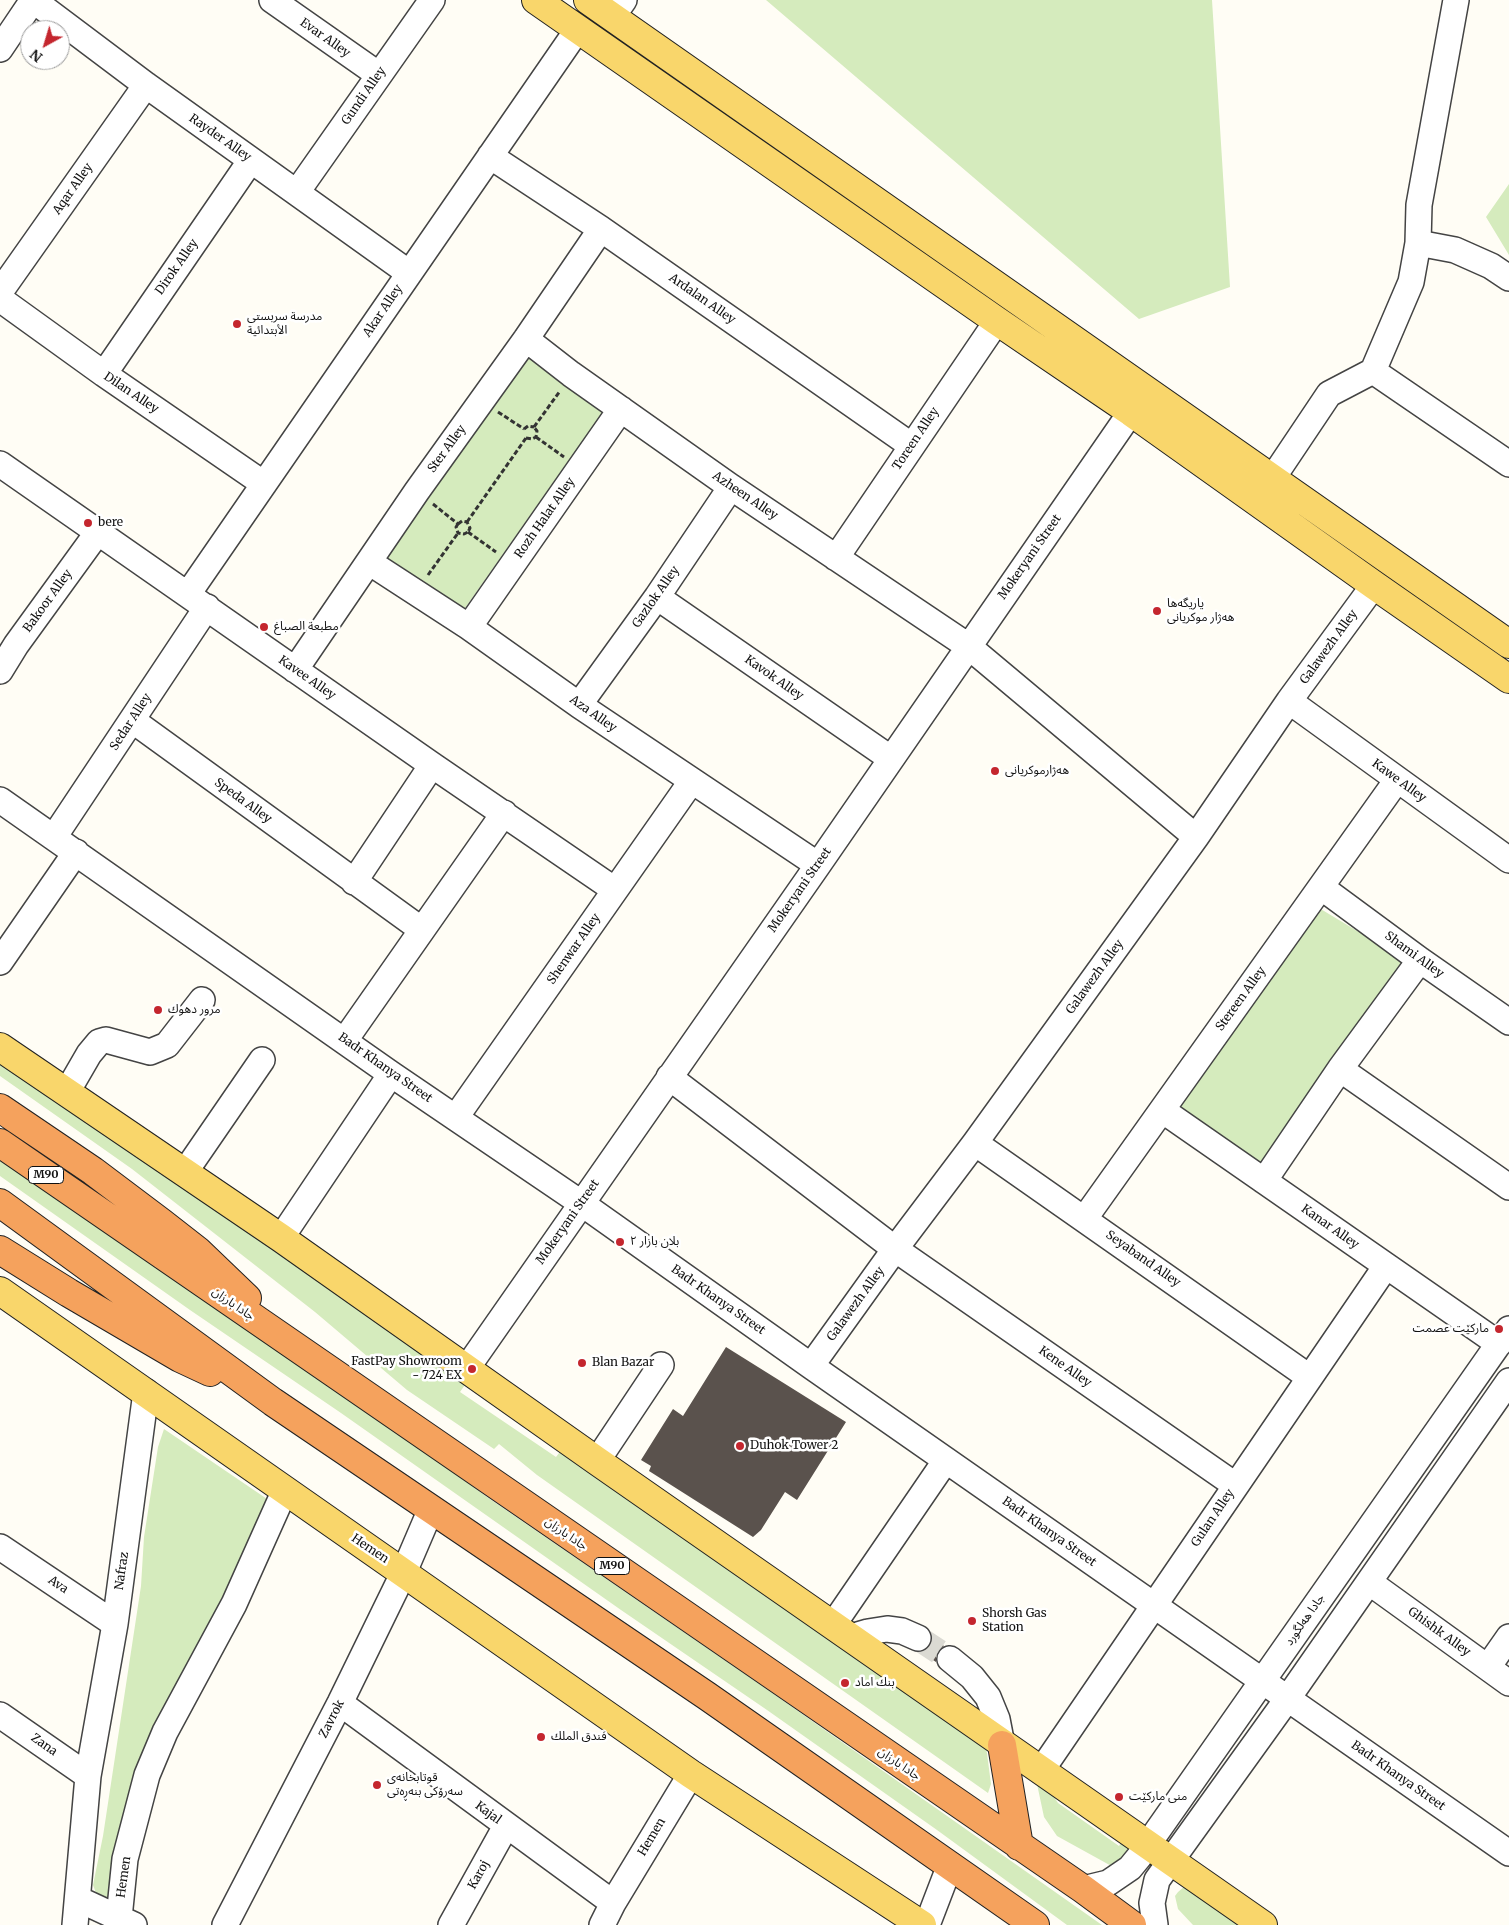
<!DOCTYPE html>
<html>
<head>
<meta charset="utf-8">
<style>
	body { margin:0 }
	#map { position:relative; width:1509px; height:1925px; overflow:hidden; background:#fffdf5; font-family:Merriweather,serif }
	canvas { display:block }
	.north { position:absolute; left:20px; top:20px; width:50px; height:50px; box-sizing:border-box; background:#fff; border:1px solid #a0a0a0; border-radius:50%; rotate:219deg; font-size:14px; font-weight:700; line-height:20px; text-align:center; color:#111 }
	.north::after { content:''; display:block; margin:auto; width:18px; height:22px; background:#c4262e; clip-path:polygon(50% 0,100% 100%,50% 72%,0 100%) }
</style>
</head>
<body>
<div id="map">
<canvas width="1509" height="1925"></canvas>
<div class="north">N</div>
</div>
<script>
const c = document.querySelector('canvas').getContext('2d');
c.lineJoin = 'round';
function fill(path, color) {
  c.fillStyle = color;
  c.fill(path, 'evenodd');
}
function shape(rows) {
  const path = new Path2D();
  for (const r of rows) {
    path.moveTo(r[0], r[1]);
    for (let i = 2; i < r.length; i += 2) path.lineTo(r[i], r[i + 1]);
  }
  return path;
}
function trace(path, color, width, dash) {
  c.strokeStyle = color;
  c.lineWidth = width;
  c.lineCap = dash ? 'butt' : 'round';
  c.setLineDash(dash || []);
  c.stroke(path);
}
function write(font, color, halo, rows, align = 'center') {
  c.font = font + ' Merriweather,"Noto Sans Arabic",serif';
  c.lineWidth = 5;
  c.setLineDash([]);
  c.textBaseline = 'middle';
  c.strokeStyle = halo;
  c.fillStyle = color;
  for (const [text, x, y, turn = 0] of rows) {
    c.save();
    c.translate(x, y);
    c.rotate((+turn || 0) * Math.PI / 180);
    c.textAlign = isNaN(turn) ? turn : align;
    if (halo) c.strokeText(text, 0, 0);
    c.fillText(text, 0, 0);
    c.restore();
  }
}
const green = shape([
	[766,0,1212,0,1230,287,1139,319],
	[1509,184,1509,255,1486,217],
	[525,347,607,406,463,611,383,558],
	[1319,908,1412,964,1262,1174,1171,1111],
	[0,1056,469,1379,460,1392,556,1457,565,1445,986,1746,991,1784,988,1793,537,1475,499,1444,494,1449,407,1390,315,1312,132,1169,0,1076],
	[0,1156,364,1408,487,1497,768,1690,1102,1925,1067,1925,937,1830,767,1710,621,1610,341,1413,190,1310,0,1176],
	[164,1429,270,1501,170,1713,121,1901,101,1906,93,1885,103,1836,141,1586,144,1537,158,1447],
	[1037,1784,1056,1791,1054,1797,1058,1803,1119,1846,1127,1833,1139,1842,1115,1868,1057,1836,1044,1817],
	[1185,1886,1254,1925,1193,1925,1178,1909,1175,1896,1178,1892]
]);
const building = shape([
	[726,1347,846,1422,797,1500,785,1492,761,1530,753,1537,649,1471,651,1466,641,1460,673,1409,683,1416],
	[932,1638,944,1646,939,1650,936,1656,936,1662,921,1652,927,1649,931,1644]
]);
const minorTunnel = shape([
	[918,1638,950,1659]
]);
const path = shape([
	[498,412,524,429],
	[534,427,560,391],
	[524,429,528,426,534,427],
	[536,437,564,457],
	[526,438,532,439,536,437,537,431,534,427],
	[433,504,458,524],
	[467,522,526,438],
	[458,524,456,527,458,533,464,534,468,532],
	[458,524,462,521,467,522,470,528,468,532],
	[468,532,496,552],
	[428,575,458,533]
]);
const minor = shape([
	[33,0,146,85,409,273],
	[272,0,379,75],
	[612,17,624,0],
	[0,49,33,0],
	[490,156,601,229,912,446],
	[297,192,432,0],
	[1418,243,1455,250,1491,266,1509,278],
	[0,292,146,85],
	[0,299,104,374,264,484],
	[526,339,571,374,731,487,968,646,1196,837],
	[1373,371,1411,282,1418,243,1419,205,1456,0],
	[104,374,251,160],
	[0,464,432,765,615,890],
	[1272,479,1329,394,1373,371,1509,464],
	[836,558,997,321],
	[369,562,469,627,579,705,818,865],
	[188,594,578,29],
	[657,597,890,758],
	[469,627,621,409],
	[295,670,417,491,526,339,601,229],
	[0,671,16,645,98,532],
	[1289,701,1509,860],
	[579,705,657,597,731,487],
	[132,720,422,930],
	[0,800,391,1074,581,1203,811,1366,1509,1853],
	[54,837,207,607],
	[354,882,432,765],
	[1321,887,1420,960,1509,1022],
	[0,962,76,852],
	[345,1040,504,813],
	[1340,1069,1509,1187],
	[669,1077,895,1249,1235,1485],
	[67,1092,89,1054,99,1042,106,1040,150,1052,167,1045,202,1000],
	[1162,1110,1499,1344],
	[456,1117,691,782],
	[975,1143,1309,1377],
	[185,1172,262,1060],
	[1264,1181,1340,1069,1420,960],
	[1085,1218,1397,780],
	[281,1238,391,1074],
	[811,1366,895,1249,975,1143,1196,837,1289,701,1374,585],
	[467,1368,818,865,1131,412],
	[597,1461,661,1365],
	[0,1547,115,1624],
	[1369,1582,1509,1683],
	[833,1625,946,1460],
	[851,1637,868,1632,887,1629,902,1631,918,1638],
	[950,1659,972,1677,988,1697,997,1719,1002,1745],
	[1488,1667,1509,1637],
	[340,1703,613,1903],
	[0,1715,88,1776],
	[1041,1771,1386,1266],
	[1083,1889,1108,1883,1130,1868,1139,1857,1509,1329],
	[78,1899,134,1925],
	[119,1918,125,1859,147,1775,165,1732,234,1604,285,1490],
	[75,1925,88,1776,115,1624,146,1392],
	[225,1925,340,1703,404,1572,431,1509],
	[451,1925,506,1826],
	[602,1925,613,1903,691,1774],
	[927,1925,950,1865],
	[1155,1925,1152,1903,1157,1880,1288,1698,1509,1381]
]);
const major = shape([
	[536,0,997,321,1131,412,1374,585,1509,679],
	[588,0,1509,644],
	[0,1047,281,1238,597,1461,1263,1925],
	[0,1291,691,1774,922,1925]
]);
const highway = shape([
	[0,1108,93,1171,162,1223,198,1251,247,1298],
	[0,1143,1083,1889,1132,1925],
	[0,1203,273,1402,707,1696,1035,1925],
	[0,1250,69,1293,180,1358,210,1372],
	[1002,1745,1019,1846]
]);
const markers = [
	[237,324,5,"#c4262e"],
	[88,523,5,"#c4262e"],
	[1157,611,5,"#c4262e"],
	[264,627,5,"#c4262e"],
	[995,771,5,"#c4262e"],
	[158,1010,5,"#c4262e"],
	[620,1242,5,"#c4262e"],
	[1499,1329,5,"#c4262e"],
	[582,1363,5,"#c4262e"],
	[472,1369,5,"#c4262e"],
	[740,1446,5,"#c4262e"],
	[972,1621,5,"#c4262e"],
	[845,1683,5,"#c4262e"],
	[541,1737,5,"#c4262e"],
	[377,1785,5,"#c4262e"],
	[1119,1797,5,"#c4262e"]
];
const shields = [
	[46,1175,35],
	[612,1566,35]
];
const shieldNames = [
	["M90",46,1175],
	["M90",612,1566]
];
const streetNames = [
	["Evar Alley",325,38,35],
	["Gundi Alley",364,96,-55],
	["Rayder Alley",220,138,35],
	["Aqar Alley",73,189,-55],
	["Dirok Alley",177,267,-55],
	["Ardalan Alley",702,299,35],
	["Akar Alley",383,311,-56],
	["Dilan Alley",131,393,34],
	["Toreen Alley",916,439,-56],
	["Ster Alley",447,449,-54],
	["Azheen Alley",745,496,34],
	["Rozh Halat Alley",545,518,-55],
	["Mokeryani Street",1030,557,-55],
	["Gazlok Alley",656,597,-55],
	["Bakoor Alley",48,601,-54],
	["Galawezh Alley",1329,647,-54],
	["Kavee Alley",307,678,35],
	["Kavok Alley",774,678,35],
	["Aza Alley",593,714,35],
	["Sedar Alley",131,722,-57],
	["Kawe Alley",1399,781,36],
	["Speda Alley",243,801,36],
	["Mokeryani Street",800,890,-55],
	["Shenwar Alley",574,949,-55],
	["Shami Alley",1414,955,36],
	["Galawezh Alley",1095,977,-54],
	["Stereen Alley",1241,999,-54],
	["Badr Khanya Street",385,1068,35],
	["Mokeryani Street",568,1222,-55],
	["Kanar Alley",1330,1227,35],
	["Seyaband Alley",1143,1259,35],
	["Badr Khanya Street",718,1300,35],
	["جادا بارزان",233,1304,35],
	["Galawezh Alley",856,1304,-54],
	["Kene Alley",1065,1367,35],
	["Gulan Alley",1213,1518,-56],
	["Badr Khanya Street",1049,1532,35],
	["جادا بارزان",566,1534,35],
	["Hemen",370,1549,34],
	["Nafraz",122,1571,-82],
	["Ava",58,1585,34],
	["جادا هەلگورد",1305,1620,-55],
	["Ghishk Alley",1439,1632,36],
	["Zavrok",332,1719,-63],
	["Zana",44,1745,35],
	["جادا بارزان",899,1764,35],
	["Badr Khanya Street",1398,1776,35],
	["Kajal",488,1813,36],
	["Hemen",652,1837,-59],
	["Karoj",479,1875,-61],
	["Hemen",124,1877,-82]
];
const poiNames = [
	["مدرسة سربستي",247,317],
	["الأبتدائية",247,331],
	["bere",98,523],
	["یاریگەها",1167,604],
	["هەژار موکریانی",1167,618],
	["مطبعة الصباغ",274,627],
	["ھەژارموکریانی",1005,771],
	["مرور دهوك",168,1010],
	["بلان بازار ٢",630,1242],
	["ماركێت عصمت",1489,1329,"right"],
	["FastPay Showroom",462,1362,"right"],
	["- 724 EX",462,1376,"right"],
	["Blan Bazar",592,1363],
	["Duhok Tower 2",750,1446],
	["Shorsh Gas",982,1614],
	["Station",982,1628],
	["بنك اماد",855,1683],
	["فندق الملك",551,1737],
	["قوتابخانەی",387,1778],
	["سەرۆکی بنەڕەتی",387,1792],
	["منی مارکێت",1129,1797]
];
fill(green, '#d5ebbd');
fill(building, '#5a524d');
trace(minorTunnel, '#dbdad3', 25, [25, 12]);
trace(minor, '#444', 28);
trace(major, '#222', 30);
trace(highway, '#222', 30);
trace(path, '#333', 3, [5, 2.5]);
trace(minor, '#fff', 25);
trace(major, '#f9d66b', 28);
trace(highway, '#f5a25d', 28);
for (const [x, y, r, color] of markers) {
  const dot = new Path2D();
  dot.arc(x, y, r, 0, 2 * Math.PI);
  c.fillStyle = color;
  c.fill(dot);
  trace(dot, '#fff', 2);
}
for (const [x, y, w] of shields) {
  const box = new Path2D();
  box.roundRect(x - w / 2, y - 8.5, w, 17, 4);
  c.fillStyle = '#fff';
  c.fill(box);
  trace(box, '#111', 1);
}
write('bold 11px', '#111', null, shieldNames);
write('12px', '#111', '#fff', streetNames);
write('12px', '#111', '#fff', poiNames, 'left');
</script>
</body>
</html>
